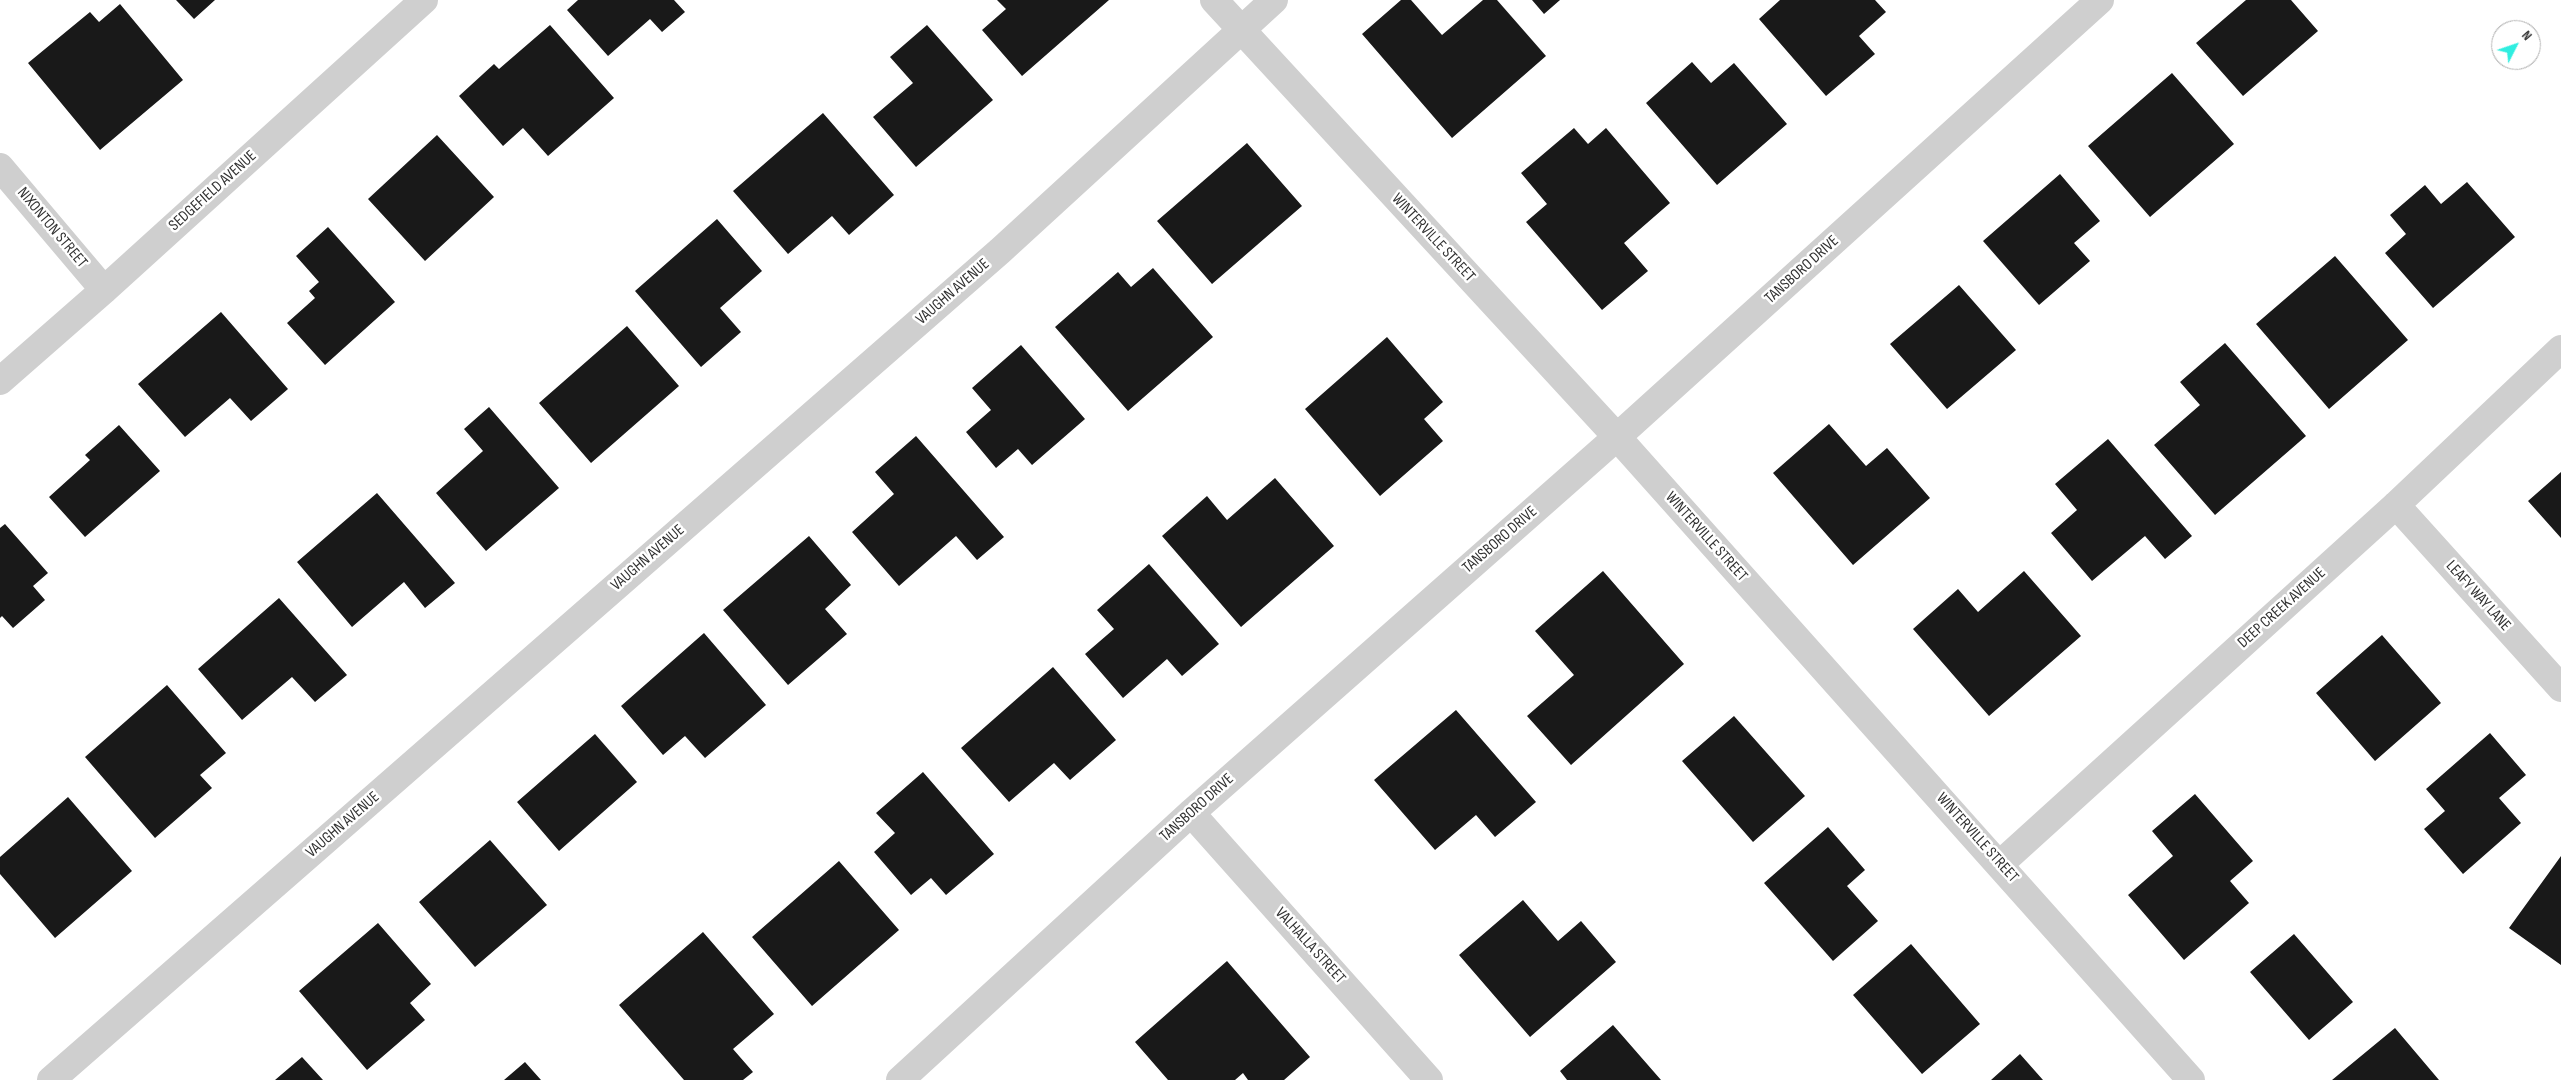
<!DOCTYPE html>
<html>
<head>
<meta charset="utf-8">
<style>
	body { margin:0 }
	#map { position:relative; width:2561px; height:1080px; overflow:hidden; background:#fff; font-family:"Sofia Sans Condensed",sans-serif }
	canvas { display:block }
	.north { position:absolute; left:2491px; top:20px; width:50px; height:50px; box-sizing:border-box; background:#fff; border:1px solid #adadad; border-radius:50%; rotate:49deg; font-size:14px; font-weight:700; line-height:20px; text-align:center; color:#323232 }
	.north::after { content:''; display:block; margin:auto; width:18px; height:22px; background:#2feee0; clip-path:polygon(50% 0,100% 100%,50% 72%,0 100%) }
</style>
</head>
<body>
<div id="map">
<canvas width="2561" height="1080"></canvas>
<div class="north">N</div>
</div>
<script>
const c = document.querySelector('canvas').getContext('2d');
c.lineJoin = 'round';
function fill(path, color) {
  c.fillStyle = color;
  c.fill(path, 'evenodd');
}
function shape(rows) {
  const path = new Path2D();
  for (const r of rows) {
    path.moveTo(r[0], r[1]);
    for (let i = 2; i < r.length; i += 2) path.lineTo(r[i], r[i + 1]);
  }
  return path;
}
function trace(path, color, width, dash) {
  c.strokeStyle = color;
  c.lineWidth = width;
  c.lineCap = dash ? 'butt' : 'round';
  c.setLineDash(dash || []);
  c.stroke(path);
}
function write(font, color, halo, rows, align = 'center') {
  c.font = font + ' "Sofia Sans Condensed",sans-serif';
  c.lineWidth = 5;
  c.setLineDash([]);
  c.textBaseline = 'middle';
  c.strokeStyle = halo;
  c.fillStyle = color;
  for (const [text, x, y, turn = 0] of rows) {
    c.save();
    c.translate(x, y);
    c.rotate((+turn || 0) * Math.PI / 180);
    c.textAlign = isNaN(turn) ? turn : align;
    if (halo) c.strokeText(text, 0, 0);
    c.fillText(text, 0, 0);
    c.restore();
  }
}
const building = shape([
	[176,0,215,0,194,19],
	[578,0,674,0,685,12,662,32,650,19,608,56,567,10],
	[997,0,1109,0,1022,76,982,30,1006,9],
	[1401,0,1411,0,1442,35,1483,0,1497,0,1546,56,1452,138,1362,34],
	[1532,0,1560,0,1544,14],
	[1780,0,1875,0,1886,12,1859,36,1875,54,1826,96,1759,19],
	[2246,0,2291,0,2318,31,2243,96,2196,43],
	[120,4,183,80,100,150,28,63,90,12,99,22],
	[550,25,614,98,548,156,523,128,503,146,459,96,494,64,499,69],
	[927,25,993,100,916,167,873,117,913,83,890,57],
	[1692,62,1711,83,1734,63,1787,124,1717,185,1646,103],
	[2172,73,2234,144,2150,217,2088,146],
	[823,113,894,195,849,235,832,216,788,254,733,191],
	[1574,128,1588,144,1606,128,1670,203,1624,243,1648,271,1602,310,1526,222,1547,204,1521,173],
	[437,135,494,197,425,261,368,199],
	[1247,143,1302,206,1212,284,1157,221],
	[2060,174,2100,221,2074,243,2090,261,2039,305,1983,241],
	[2467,182,2515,237,2433,308,2385,253,2406,234,2390,215,2425,185,2441,204],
	[717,219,762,271,720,308,741,332,701,367,635,291],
	[328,227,395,302,325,365,287,323,315,298,309,291,319,282,296,256],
	[2335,256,2408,340,2329,409,2256,324],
	[1153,268,1213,337,1128,411,1055,327,1118,272,1131,287],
	[1959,285,2016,350,1947,409,1890,344],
	[221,312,288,389,251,421,230,398,185,437,138,384],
	[627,326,679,386,591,463,539,403],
	[1387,337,1443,402,1424,419,1443,441,1380,496,1305,409],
	[2225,343,2306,436,2215,515,2154,445,2200,405,2180,382],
	[1021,345,1085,419,1032,465,1018,449,996,468,966,432,991,410,972,388],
	[489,407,559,488,486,551,436,493,483,451,464,429],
	[1829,424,1866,466,1887,448,1930,498,1853,565,1773,473],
	[119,425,160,471,85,537,49,497,90,460,85,455],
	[916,436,1004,537,977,560,956,536,899,586,852,532,894,494,875,472],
	[2108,439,2192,536,2165,559,2145,536,2092,581,2051,533,2077,510,2055,484],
	[2561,472,2561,538,2528,501],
	[1275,478,1334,546,1241,627,1162,536,1207,496,1227,520],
	[377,493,455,583,425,608,404,582,352,627,297,562],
	[5,524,48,573,33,586,45,600,13,628,2,616,0,618,0,528],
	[809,536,851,585,825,609,847,634,788,685,723,610],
	[1149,564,1219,644,1182,676,1167,659,1123,698,1085,654,1114,629,1097,610],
	[1603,571,1684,664,1571,765,1527,716,1574,675,1535,631],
	[2024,571,2081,636,1989,716,1913,629,1958,589,1978,612],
	[279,598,347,675,315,702,292,677,242,720,198,669],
	[704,633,766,705,705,758,685,736,663,755,621,706],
	[2382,635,2441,703,2375,761,2316,693],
	[1053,667,1116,740,1070,780,1054,763,1009,802,961,748],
	[167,685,226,753,200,775,212,788,155,838,85,757],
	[1456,710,1536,802,1495,837,1476,815,1435,850,1374,780],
	[1734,716,1805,796,1753,842,1682,761],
	[2490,733,2526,775,2499,798,2521,823,2463,874,2424,829,2445,811,2426,789],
	[595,734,637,782,559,851,517,802],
	[923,772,994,854,946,895,931,878,911,895,874,852,895,833,876,813],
	[2195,794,2253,861,2230,881,2249,903,2184,960,2128,895,2173,856,2152,831],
	[68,797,132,871,55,938,0,874,0,857],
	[1828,827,1865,870,1847,886,1878,921,1833,961,1764,883],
	[490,840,547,905,475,967,419,902],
	[2561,856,2561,965,2509,928],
	[839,861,899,930,812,1006,752,937],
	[1523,900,1558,941,1581,921,1616,962,1530,1037,1459,955],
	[378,923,431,984,410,1003,425,1020,367,1070,299,991],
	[703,932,774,1014,733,1049,753,1072,743,1080,684,1080,619,1005],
	[2294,934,2353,1002,2309,1040,2250,972],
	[1911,944,1980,1024,1922,1074,1853,995],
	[1227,961,1310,1057,1284,1080,1248,1080,1243,1073,1235,1080,1168,1080,1135,1042],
	[1613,1025,1661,1080,1567,1080,1560,1071],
	[2395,1028,2439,1080,2332,1080],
	[2020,1054,2043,1080,1991,1080],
	[302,1057,323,1080,275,1080],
	[525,1062,541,1080,504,1080]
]);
const minor = shape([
	[1214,0,1617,437,2191,1080],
	[0,167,104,290],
	[0,381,104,290,424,0],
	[2396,505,2561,688],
	[1191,813,1429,1080],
	[2000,864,2396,505,2561,349],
	[51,1080,1000,251,1274,0],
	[900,1080,1191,813,1617,437,2100,0]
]);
const streetNames = [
	["SEDGEFIELD AVENUE",213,191,-42],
	["NIXONTON STREET",52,228,50],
	["WINTERVILLE STREET",1433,238,47],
	["TANSBORO DRIVE",1802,270,-42],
	["VAUGHN AVENUE",953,292,-41],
	["WINTERVILLE STREET",1706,537,48],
	["TANSBORO DRIVE",1500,540,-41],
	["VAUGHN AVENUE",648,558,-41],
	["LEAFY WAY LANE",2478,596,48],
	["DEEP CREEK AVENUE",2282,608,-42],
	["TANSBORO DRIVE",1197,808,-42],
	["VAUGHN AVENUE",343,825,-41],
	["WINTERVILLE STREET",1977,838,48],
	["VALHALLA STREET",1310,946,48]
];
fill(building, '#191919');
trace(minor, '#cfcfcf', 28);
write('16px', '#323232', '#fff', streetNames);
</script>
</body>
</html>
